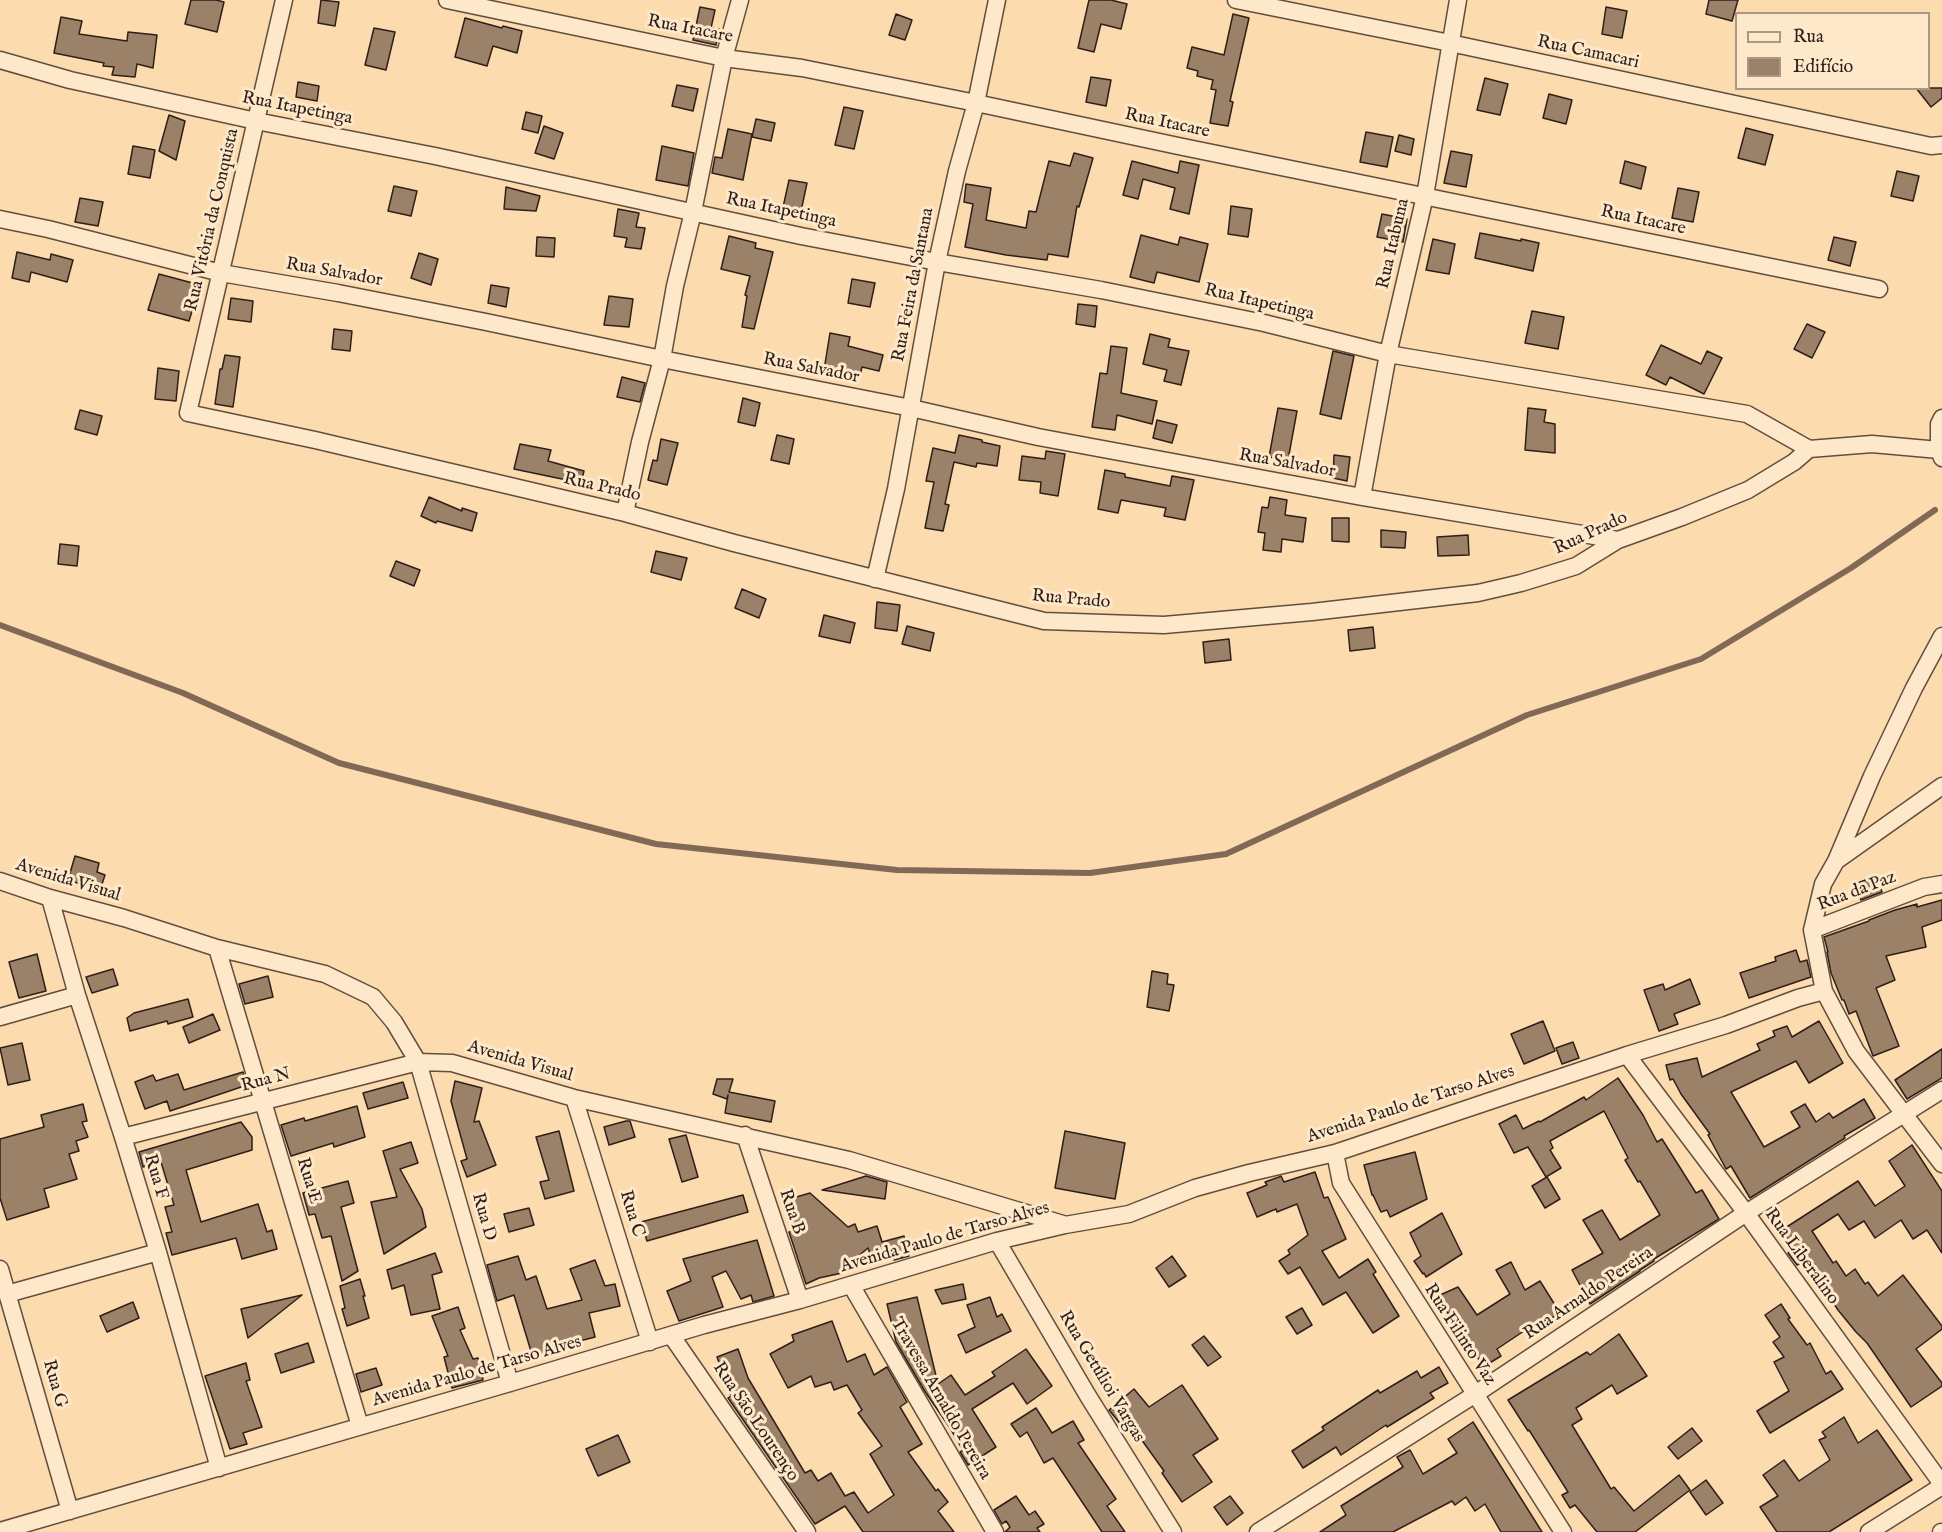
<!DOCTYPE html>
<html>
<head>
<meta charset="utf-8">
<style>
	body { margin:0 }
	#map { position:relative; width:1942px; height:1532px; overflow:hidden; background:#fcdbae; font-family:"IM FELL English",serif }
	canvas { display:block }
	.legend { position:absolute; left:1735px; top:12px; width:195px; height:78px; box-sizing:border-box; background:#fde8ca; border:2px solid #ab9884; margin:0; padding:8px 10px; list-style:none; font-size:18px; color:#2f1f1a }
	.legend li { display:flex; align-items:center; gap:12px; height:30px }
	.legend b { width:30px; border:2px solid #ab9884 }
</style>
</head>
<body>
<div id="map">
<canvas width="1942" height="1532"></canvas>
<ul class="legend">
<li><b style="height:8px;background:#fde8ca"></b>Rua</li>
<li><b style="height:16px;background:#9a8167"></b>Edifício</li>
</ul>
</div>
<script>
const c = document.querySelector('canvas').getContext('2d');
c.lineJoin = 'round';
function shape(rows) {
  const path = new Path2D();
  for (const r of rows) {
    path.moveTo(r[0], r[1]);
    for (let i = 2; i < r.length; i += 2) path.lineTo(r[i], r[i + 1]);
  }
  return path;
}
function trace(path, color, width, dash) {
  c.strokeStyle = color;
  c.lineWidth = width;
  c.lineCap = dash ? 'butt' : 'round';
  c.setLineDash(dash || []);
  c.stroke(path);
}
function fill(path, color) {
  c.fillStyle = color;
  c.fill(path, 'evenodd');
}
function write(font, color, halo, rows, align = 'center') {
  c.font = font + ' "IM FELL English",serif';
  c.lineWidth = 6;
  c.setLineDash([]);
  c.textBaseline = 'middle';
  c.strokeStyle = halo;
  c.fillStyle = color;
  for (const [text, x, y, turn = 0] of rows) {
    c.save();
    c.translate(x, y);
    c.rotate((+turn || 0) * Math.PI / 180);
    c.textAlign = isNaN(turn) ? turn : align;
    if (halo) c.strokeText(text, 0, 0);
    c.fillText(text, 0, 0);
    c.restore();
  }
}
const stream = shape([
	[0,625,183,693,339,763,656,844,897,870,1090,873,1226,854,1527,715,1701,659,1851,568,1935,510]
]);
const building = shape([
	[191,0,216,0,224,2,217,32,185,24,191,0],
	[321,0,339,2,335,26,318,23,321,0],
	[1089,0,1111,0,1127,4,1121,29,1101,24,1094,52,1078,48,1089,0],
	[1709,0,1738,0,1732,21,1706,14,1709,0],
	[700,7,715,10,711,28,719,29,716,45,693,40,700,7],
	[1606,7,1627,11,1622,38,1602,34,1606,7],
	[896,14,912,20,905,40,889,35,896,14],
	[1233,14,1249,18,1230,101,1233,102,1228,126,1210,123,1216,90,1211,89,1213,80,1197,76,1198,71,1187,68,1192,47,1224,55,1233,14],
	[61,17,82,21,79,34,127,41,128,32,157,35,153,68,137,64,135,77,112,75,114,67,103,66,104,63,54,53,61,17],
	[465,18,502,28,503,26,522,31,517,53,493,46,487,66,455,57,465,18],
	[374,28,395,32,386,70,365,65,374,28],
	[1091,77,1111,80,1106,106,1086,102,1091,77],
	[1485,78,1508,84,1500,115,1477,110,1485,78],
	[298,82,319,86,317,101,296,97,298,82],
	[677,85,698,89,693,111,672,106,677,85],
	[1916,88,1942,88,1942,98,1931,107,1916,88],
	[1549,94,1572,100,1566,124,1543,118,1549,94],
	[844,107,863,111,854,149,835,145,844,107],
	[526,112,542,116,538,133,522,129,526,112],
	[169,115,185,121,176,160,159,151,169,115],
	[756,119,775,123,771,141,752,137,756,119],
	[544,126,563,133,554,159,535,153,544,126],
	[1746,128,1773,135,1765,165,1738,158,1746,128],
	[728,129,752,134,743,180,712,173,715,157,722,158,728,129],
	[1366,132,1393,137,1387,167,1360,162,1366,132],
	[1399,135,1414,139,1411,155,1395,151,1399,135],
	[133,146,155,150,150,178,128,174,133,146],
	[662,146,694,153,688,186,656,180,662,146],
	[1451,151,1472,155,1466,187,1444,183,1451,151],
	[1074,153,1093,158,1079,207,1077,206,1068,257,1048,254,1047,260,1006,255,965,247,973,204,964,202,966,184,991,188,986,220,1026,228,1029,211,1036,212,1049,161,1070,166,1074,153],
	[1132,161,1178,173,1180,161,1199,165,1189,214,1170,209,1175,188,1143,179,1138,199,1123,195,1132,161],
	[1625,161,1646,167,1641,189,1620,183,1625,161],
	[1897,171,1919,176,1913,201,1891,196,1897,171],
	[789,180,807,183,800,216,782,212,789,180],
	[394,186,417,191,411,216,388,211,394,186],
	[506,187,540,196,536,211,504,209,506,187],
	[1678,188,1699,192,1693,222,1672,218,1678,188],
	[80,198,103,202,98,226,75,222,80,198],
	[1231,206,1252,209,1248,237,1228,234,1231,206],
	[618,209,639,213,636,227,645,228,641,249,625,247,627,238,614,236,618,209],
	[1382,214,1407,219,1403,242,1377,237,1382,214],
	[1480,233,1521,241,1521,239,1539,243,1533,271,1475,258,1480,233],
	[1141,235,1178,245,1180,237,1208,244,1199,282,1157,272,1154,283,1130,277,1141,235],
	[729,236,756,243,755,248,773,252,754,329,742,327,747,296,745,295,750,276,721,269,729,236],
	[537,237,555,238,554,257,536,256,537,237],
	[1834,237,1856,242,1850,266,1828,260,1834,237],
	[1433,239,1455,244,1449,274,1426,270,1433,239],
	[17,252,50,260,51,254,73,260,67,282,31,272,29,282,12,278,17,252],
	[419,253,438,259,431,285,411,278,419,253],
	[159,274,200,285,189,321,148,310,159,274],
	[852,279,875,283,870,307,848,303,852,279],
	[491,285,509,288,506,307,488,303,491,285],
	[609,296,633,299,629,327,604,325,609,296],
	[231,298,253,301,251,322,228,319,231,298],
	[1078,304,1097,306,1095,327,1076,324,1078,304],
	[1532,311,1564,317,1558,349,1525,343,1532,311],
	[1807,324,1825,332,1812,358,1794,349,1807,324],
	[334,329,352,331,350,351,332,349,334,329],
	[830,333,850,337,848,346,883,355,879,371,862,367,860,376,824,370,830,333],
	[1150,334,1170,339,1168,347,1189,351,1181,385,1164,381,1167,370,1143,364,1150,334],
	[1661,345,1701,364,1707,351,1722,358,1704,394,1670,377,1666,385,1646,375,1661,345],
	[1111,346,1127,348,1121,393,1157,401,1152,424,1117,415,1115,430,1092,427,1100,373,1107,374,1111,346],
	[1333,351,1354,356,1341,419,1320,414,1333,351],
	[225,355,240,357,233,407,215,404,220,369,222,369,225,355],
	[158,368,179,371,176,401,155,399,158,368],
	[622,377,645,383,640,402,617,397,622,377],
	[743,398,760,403,755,426,738,422,743,398],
	[1278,408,1297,411,1288,460,1269,457,1278,408],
	[1528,408,1546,410,1544,422,1555,424,1555,453,1525,450,1528,408],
	[80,410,102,416,97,435,75,429,80,410],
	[1157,420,1177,425,1172,443,1153,438,1157,420],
	[777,435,794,439,789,464,771,460,777,435],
	[959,435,982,440,982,442,1000,446,997,466,977,463,976,467,954,462,945,504,949,505,943,531,925,528,934,482,926,481,933,448,955,453,959,435],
	[661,439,678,443,667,485,648,480,653,460,657,461,661,439],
	[520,444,551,450,548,461,584,471,581,483,514,469,520,444],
	[1046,451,1065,454,1058,496,1040,493,1041,482,1019,480,1022,456,1045,459,1046,451],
	[1334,455,1350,457,1347,481,1333,478,1334,455],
	[1105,470,1125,474,1125,477,1170,486,1172,476,1194,480,1185,520,1164,516,1166,508,1121,500,1118,513,1098,509,1105,470],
	[429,497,462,511,462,508,477,513,472,531,437,521,436,523,421,516,429,497],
	[1270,497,1287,500,1285,515,1306,518,1303,542,1282,539,1281,552,1263,550,1265,533,1258,532,1262,507,1268,508,1270,497],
	[1332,518,1349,518,1349,542,1332,541,1332,518],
	[1381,530,1406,532,1405,548,1381,547,1381,530],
	[1468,535,1469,555,1438,556,1437,537,1468,535],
	[60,544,79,546,77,566,58,564,60,544],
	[656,551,687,558,681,580,651,572,656,551],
	[396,561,420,570,414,586,390,576,396,561],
	[742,589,766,599,759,618,735,608,742,589],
	[877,602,900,605,897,631,875,628,877,602],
	[824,615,855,623,850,643,819,636,824,615],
	[907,626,934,633,930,651,902,644,907,626],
	[1373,627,1375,648,1350,651,1348,630,1373,627],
	[1229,639,1231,660,1205,663,1203,642,1229,639],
	[75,856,99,863,97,872,105,875,100,890,68,880,75,856],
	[1876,876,1882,892,1861,900,1855,884,1876,876],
	[1942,900,1942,920,1922,927,1926,947,1886,956,1895,980,1876,988,1899,1046,1873,1056,1856,1011,1849,1014,1844,1000,1842,1000,1831,973,1827,952,1828,952,1824,937,1869,921,1869,920,1895,910,1917,904,1917,907,1942,900],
	[1796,950,1800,962,1807,960,1811,977,1749,998,1740,973,1776,961,1775,957,1796,950],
	[37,954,46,991,19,998,9,962,37,954],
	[113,969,118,985,92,993,86,977,113,969],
	[1152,971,1168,974,1167,984,1174,985,1169,1011,1147,1007,1152,971],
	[268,976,273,997,245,1004,239,984,268,976],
	[1690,979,1700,1004,1674,1014,1678,1024,1659,1031,1644,990,1663,984,1665,990,1690,979],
	[188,999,193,1017,168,1024,167,1021,130,1031,127,1018,134,1013,188,999],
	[213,1014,220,1030,189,1043,183,1027,213,1014],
	[1543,1021,1555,1051,1524,1064,1511,1034,1543,1021],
	[1819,1021,1843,1063,1809,1083,1796,1061,1731,1092,1764,1147,1800,1127,1791,1112,1805,1104,1816,1122,1829,1113,1833,1118,1864,1099,1875,1118,1844,1136,1845,1138,1750,1198,1731,1166,1726,1169,1708,1135,1710,1134,1681,1094,1673,1079,1670,1080,1666,1065,1697,1058,1702,1077,1760,1050,1757,1044,1775,1036,1773,1031,1787,1026,1792,1037,1819,1021],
	[1573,1042,1579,1058,1562,1064,1556,1048,1573,1042],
	[22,1043,30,1080,8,1085,0,1048,22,1043],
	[1942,1049,1942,1078,1907,1099,1895,1080,1942,1049],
	[243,1072,247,1085,170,1111,167,1101,145,1109,135,1082,153,1075,156,1081,178,1074,184,1090,243,1072],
	[1618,1078,1643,1115,1657,1142,1662,1139,1696,1193,1702,1190,1719,1219,1654,1259,1654,1261,1640,1270,1640,1271,1590,1304,1572,1270,1603,1253,1583,1220,1602,1210,1620,1240,1660,1215,1640,1181,1638,1182,1625,1160,1628,1158,1604,1111,1550,1141,1553,1148,1550,1150,1561,1168,1546,1177,1528,1147,1514,1153,1499,1124,1516,1115,1523,1129,1539,1121,1540,1122,1584,1097,1586,1100,1618,1078],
	[717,1079,733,1079,729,1092,775,1101,771,1122,725,1113,728,1095,727,1099,713,1094,717,1079],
	[455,1081,482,1088,474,1122,479,1121,496,1165,467,1177,461,1161,467,1159,451,1101,455,1081],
	[403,1082,408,1098,368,1109,363,1093,403,1082],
	[83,1104,87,1121,82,1122,88,1137,76,1141,79,1151,69,1154,77,1179,44,1189,49,1207,7,1220,0,1198,0,1139,44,1127,41,1115,83,1104],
	[357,1106,365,1137,334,1147,333,1143,291,1156,281,1125,304,1118,305,1121,357,1106],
	[626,1121,630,1121,635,1137,609,1145,604,1127,626,1121],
	[241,1122,252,1137,252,1150,186,1170,201,1222,258,1204,267,1232,272,1230,277,1249,242,1259,236,1238,172,1255,166,1233,172,1232,165,1207,174,1205,161,1162,143,1167,139,1152,241,1122],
	[559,1131,574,1191,545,1199,540,1182,549,1180,536,1137,559,1131],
	[1065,1131,1125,1143,1115,1199,1055,1188,1065,1131],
	[686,1135,698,1177,682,1182,669,1139,686,1135],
	[411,1142,418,1163,400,1169,422,1209,426,1227,384,1254,371,1202,397,1197,383,1151,411,1142],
	[1912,1145,1942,1191,1942,1253,1927,1230,1913,1239,1901,1220,1875,1238,1864,1221,1849,1230,1838,1214,1812,1231,1833,1263,1836,1261,1846,1276,1855,1269,1865,1284,1868,1282,1878,1296,1903,1275,1942,1326,1942,1329,1916,1349,1942,1383,1942,1386,1911,1407,1867,1343,1856,1332,1838,1310,1805,1260,1797,1265,1788,1253,1794,1249,1782,1230,1858,1181,1875,1206,1905,1186,1889,1161,1912,1145],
	[1415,1152,1427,1199,1390,1217,1387,1210,1381,1212,1373,1195,1372,1195,1364,1165,1415,1152],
	[1315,1172,1324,1198,1328,1197,1346,1239,1322,1251,1339,1278,1368,1259,1376,1272,1373,1274,1399,1316,1373,1333,1346,1292,1323,1305,1300,1267,1288,1274,1279,1261,1290,1254,1288,1250,1308,1235,1297,1204,1277,1212,1276,1209,1257,1217,1247,1193,1267,1185,1265,1182,1279,1177,1281,1176,1284,1182,1315,1172],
	[866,1176,887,1182,885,1199,822,1190,866,1176],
	[1547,1177,1560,1199,1545,1208,1532,1186,1547,1177],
	[348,1181,354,1203,341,1207,358,1271,342,1281,331,1236,322,1238,315,1214,309,1215,303,1193,348,1181],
	[810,1193,848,1227,855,1224,858,1232,877,1226,882,1242,904,1236,909,1256,894,1260,893,1255,873,1262,868,1248,842,1270,842,1273,819,1278,806,1284,789,1232,795,1231,786,1200,810,1193],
	[743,1195,748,1212,647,1241,641,1222,743,1195],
	[529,1208,534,1225,509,1232,504,1214,529,1208],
	[1442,1213,1462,1254,1426,1277,1424,1273,1423,1274,1414,1261,1421,1256,1410,1233,1442,1213],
	[757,1240,774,1296,753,1302,751,1295,741,1299,726,1271,712,1277,723,1307,679,1321,667,1291,691,1281,683,1259,757,1240],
	[435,1253,442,1272,432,1275,440,1309,411,1315,404,1285,392,1289,387,1270,435,1253],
	[518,1256,526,1280,536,1276,547,1309,582,1300,570,1269,595,1260,605,1286,615,1284,620,1306,589,1313,595,1337,553,1348,554,1351,533,1358,514,1295,497,1301,487,1265,518,1256],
	[1172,1256,1186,1276,1169,1287,1156,1268,1172,1256],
	[1511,1262,1525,1290,1540,1281,1560,1313,1529,1332,1527,1329,1497,1349,1501,1356,1483,1367,1452,1313,1449,1315,1438,1296,1458,1287,1477,1315,1510,1294,1496,1270,1511,1262],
	[360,1279,365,1296,363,1296,369,1318,347,1326,342,1309,345,1308,340,1286,360,1279],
	[963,1284,966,1299,942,1304,935,1290,963,1284],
	[302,1295,248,1338,241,1309,302,1295],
	[917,1297,938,1384,951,1375,965,1395,995,1376,992,1372,1026,1349,1052,1386,1027,1404,1013,1383,972,1409,996,1447,968,1465,960,1452,963,1450,950,1428,924,1390,896,1342,887,1304,917,1297],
	[990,1297,997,1317,1002,1314,1011,1331,966,1353,958,1335,975,1327,967,1305,990,1297],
	[133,1302,139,1318,107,1332,100,1316,133,1302],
	[1781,1304,1790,1318,1788,1319,1807,1345,1810,1343,1826,1374,1831,1371,1843,1389,1770,1433,1757,1411,1789,1391,1774,1362,1784,1357,1773,1342,1780,1337,1765,1315,1781,1304],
	[458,1307,465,1328,460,1330,473,1359,478,1358,483,1380,452,1388,444,1357,448,1356,432,1316,458,1307],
	[1302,1308,1312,1325,1297,1334,1286,1317,1302,1308],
	[832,1321,847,1362,865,1354,874,1375,887,1367,907,1402,900,1407,922,1444,908,1452,936,1491,938,1489,948,1502,938,1511,954,1532,863,1532,845,1506,815,1524,728,1398,731,1396,717,1357,738,1349,748,1378,805,1473,811,1470,818,1481,831,1473,845,1496,854,1492,868,1513,894,1495,870,1454,882,1446,858,1413,862,1410,847,1385,834,1390,831,1382,815,1387,811,1376,788,1388,770,1354,794,1341,792,1335,832,1321],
	[1619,1334,1647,1376,1617,1394,1612,1385,1576,1408,1582,1419,1572,1425,1611,1489,1614,1487,1634,1511,1679,1475,1690,1490,1635,1532,1597,1532,1575,1505,1570,1508,1562,1495,1568,1492,1529,1430,1528,1431,1508,1400,1587,1352,1590,1355,1619,1334],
	[1204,1336,1221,1357,1208,1366,1192,1345,1204,1336],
	[308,1343,314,1362,281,1373,275,1354,308,1343],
	[246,1363,250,1380,246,1381,262,1427,243,1433,247,1444,230,1449,205,1376,246,1363],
	[1439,1367,1448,1383,1430,1393,1434,1398,1387,1427,1386,1425,1341,1455,1336,1447,1303,1468,1292,1451,1324,1430,1322,1427,1378,1390,1380,1393,1417,1371,1421,1378,1439,1367],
	[376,1368,382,1385,361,1392,356,1374,376,1368],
	[1182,1385,1218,1439,1193,1455,1212,1482,1182,1502,1162,1473,1164,1471,1128,1421,1122,1426,1109,1410,1134,1389,1149,1407,1182,1385],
	[1036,1408,1052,1433,1073,1421,1084,1440,1078,1443,1116,1499,1107,1506,1125,1532,1102,1532,1053,1458,1044,1463,1027,1432,1020,1437,1011,1424,1036,1408],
	[1844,1417,1858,1443,1877,1430,1912,1480,1829,1532,1777,1532,1760,1507,1778,1496,1763,1475,1784,1460,1799,1481,1830,1460,1819,1440,1826,1437,1822,1432,1844,1417],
	[1473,1422,1542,1532,1501,1532,1485,1504,1475,1511,1466,1497,1455,1505,1452,1501,1393,1532,1320,1532,1346,1515,1341,1506,1403,1467,1397,1457,1410,1450,1423,1474,1457,1453,1448,1439,1473,1422],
	[1692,1428,1702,1441,1678,1459,1668,1447,1692,1428],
	[618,1435,630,1462,598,1476,586,1449,618,1435],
	[1706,1480,1723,1503,1706,1515,1690,1492,1706,1480],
	[1016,1496,1029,1515,1035,1511,1044,1524,1037,1528,1040,1532,1005,1532,1010,1527,1006,1521,1002,1524,994,1510,1016,1496],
	[1230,1496,1243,1513,1227,1525,1214,1507,1230,1496]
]);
const street = shape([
	[284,0,188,413,315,440,625,513,734,543,1044,621,1164,625,1312,612,1478,593,1521,583,1576,566,1618,540,1682,517,1748,490,1794,462,1809,449,1872,444,1939,450],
	[447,0,724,58,802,68,976,103,1183,147,1879,289],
	[1236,0,1450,43,1931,146,1942,145],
	[0,60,70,80,256,121,435,156,801,236,937,262,1101,290,1264,323,1388,354,1747,414,1809,449],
	[0,219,48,229,221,273,338,293,486,322,662,359,911,408,1038,437,1362,497,1618,540],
	[1942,418,1939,424,1939,450,1942,458],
	[1362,497,1388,354,1425,196,1458,0],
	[625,513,640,442,662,359,675,286,693,212,724,58,740,0],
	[875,579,896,489,937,262,957,171,976,103,997,0],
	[1836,861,1942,786],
	[0,881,50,898,124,918,217,948,325,974,373,997,394,1022,418,1062,510,1383],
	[50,898,77,995,123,1137,158,1252,219,1468],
	[1812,930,1823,884,1836,861,1872,776,1914,688,1942,636],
	[217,948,360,1426],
	[1824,991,1812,930,1924,887,1942,884],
	[0,1017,77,995],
	[1627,1055,1746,1213,1942,1484],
	[574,1098,650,1342],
	[745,1135,800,1300],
	[123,1137,418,1062,452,1063,574,1098,849,1160,1063,1224],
	[1335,1153,1341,1183,1563,1532],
	[997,1241,1088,1396,1173,1532],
	[0,1269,70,1511],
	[851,1285,995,1532],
	[7,1294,158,1252],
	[671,1335,807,1532],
	[0,1531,510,1383,704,1325,800,1300,997,1241,1065,1225,1129,1214,1195,1188,1249,1173,1335,1153,1627,1055,1726,1025,1798,998,1824,991,1856,1051,1942,1164],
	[1258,1532,1474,1395,1746,1213,1942,1090],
	[1869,1532,1942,1486],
	[1941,1532,1942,1532]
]);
const streetNames = [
	["Rua Itacare",690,30,11],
	["Rua Camacari",1588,53,12],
	["Rua Itapetinga",297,109,11],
	["Rua Itacare",1167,124,12],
	["Rua Itapetinga",781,211,12],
	["Rua Vitôria da Conquista",213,220,-77],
	["Rua Itacare",1643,221,12],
	["Rua Itabuna",1394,244,-77],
	["Rua Salvador",334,273,10],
	["Rua Feira da Santana",914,285,-79],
	["Rua Itapetinga",1259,303,13],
	["Rua Salvador",811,369,11],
	["Rua Salvador",1287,464,10],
	["Rua Prado",602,488,13],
	["Rua Prado",1591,534,-25],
	["Rua Prado",1071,600,5],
	["Avenida Visual",68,881,17],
	["Rua da Paz",1857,892,-21],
	["Avenida Visual",520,1062,16],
	["Rua N",266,1081,-15],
	["Avenida Paulo de Tarso Alves",1411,1105,-18],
	["Rua F",155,1177,73],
	["Rua E",308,1181,73],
	["Rua B",791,1212,71],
	["Rua C",631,1214,73],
	["Rua D",483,1217,74],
	["Avenida Paulo de Tarso Alves",945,1238,-16],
	["Rua Liberalino",1801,1257,54],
	["Rua Arnaldo Pereira",1589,1294,-34],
	["Rua Filinto Vaz",1459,1335,57],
	["Avenida Paulo de Tarso Alves",477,1372,-16],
	["Rua Getúlioi Vargas",1101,1377,59],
	["Rua G",54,1384,74],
	["Travessa Arnaldo Pereira",940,1399,60],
	["Rua São Lourenço",755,1422,56]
];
trace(stream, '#806955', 6);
fill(building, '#9a8167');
trace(building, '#2f1f1a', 1.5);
trace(street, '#624e3f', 19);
trace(street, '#fde8ca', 16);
write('18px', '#2f1f1a', '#fde8ca', streetNames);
</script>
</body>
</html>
